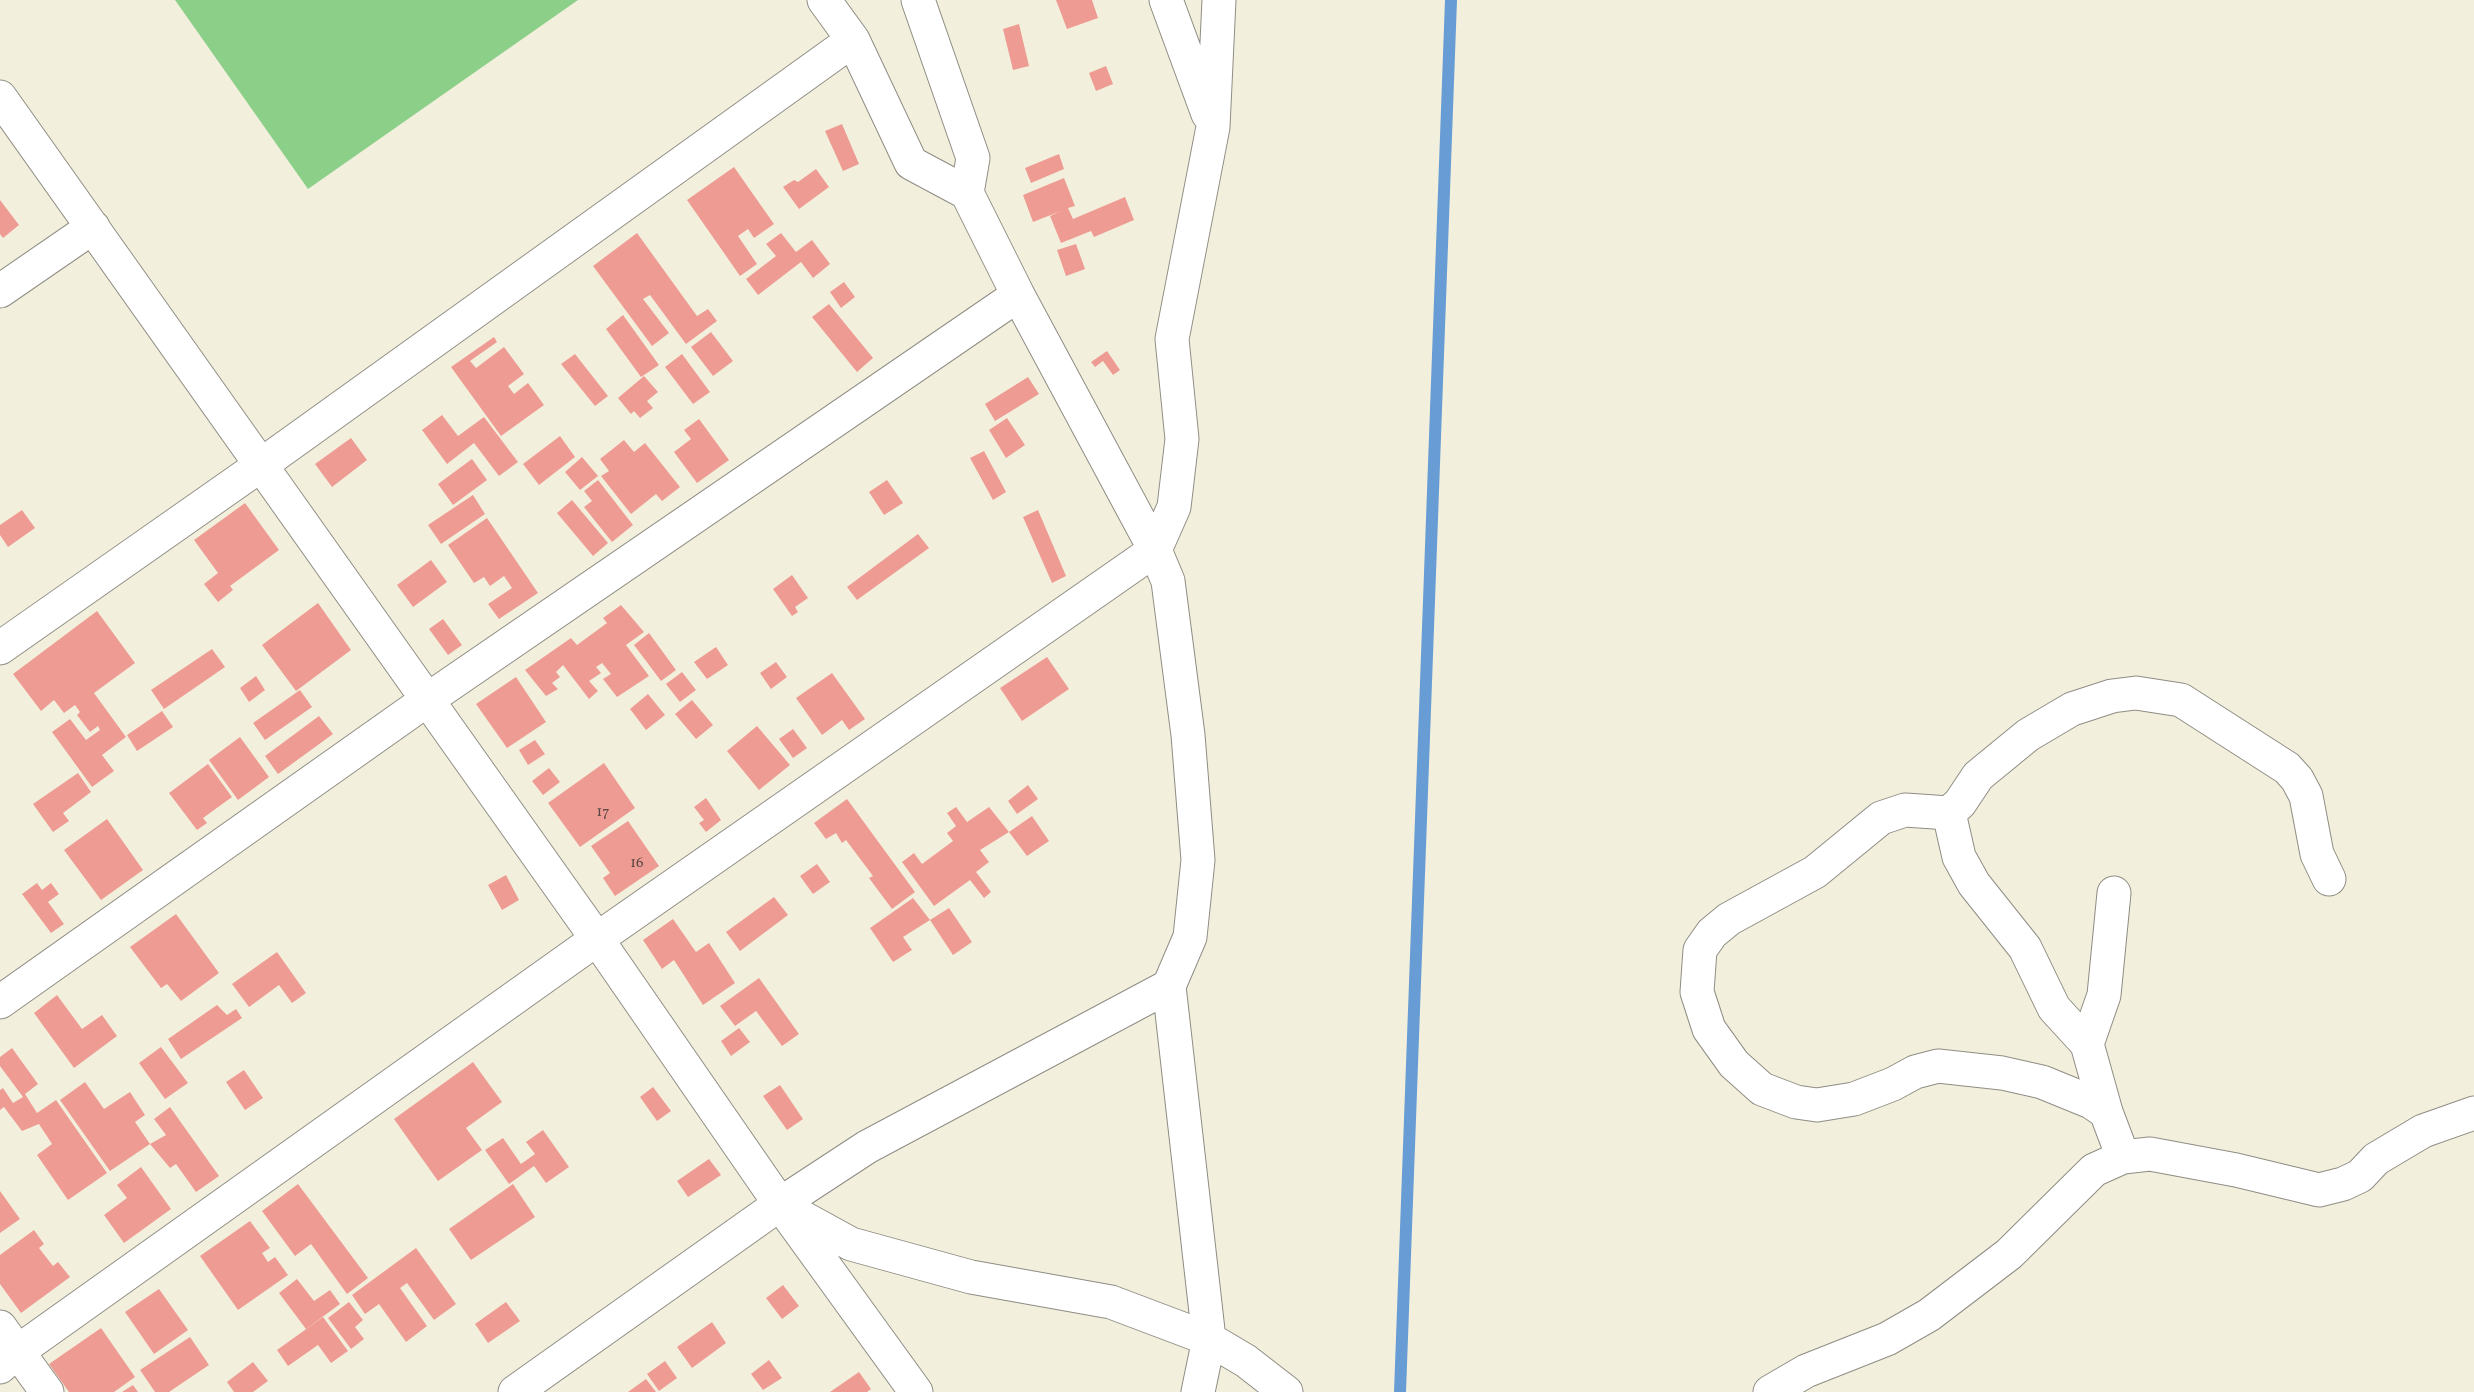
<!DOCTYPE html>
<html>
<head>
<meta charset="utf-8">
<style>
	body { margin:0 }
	canvas { display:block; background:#f3efdd }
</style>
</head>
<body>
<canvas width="2474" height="1392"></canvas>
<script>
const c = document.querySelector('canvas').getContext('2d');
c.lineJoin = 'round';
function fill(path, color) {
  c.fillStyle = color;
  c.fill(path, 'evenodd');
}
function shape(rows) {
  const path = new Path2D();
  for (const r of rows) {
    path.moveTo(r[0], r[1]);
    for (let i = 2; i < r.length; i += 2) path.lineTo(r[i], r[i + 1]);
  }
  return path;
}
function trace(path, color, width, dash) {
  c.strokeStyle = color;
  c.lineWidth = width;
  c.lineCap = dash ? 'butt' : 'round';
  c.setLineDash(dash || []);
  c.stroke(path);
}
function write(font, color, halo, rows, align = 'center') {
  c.font = font + ' Vollkorn,serif';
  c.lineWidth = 6;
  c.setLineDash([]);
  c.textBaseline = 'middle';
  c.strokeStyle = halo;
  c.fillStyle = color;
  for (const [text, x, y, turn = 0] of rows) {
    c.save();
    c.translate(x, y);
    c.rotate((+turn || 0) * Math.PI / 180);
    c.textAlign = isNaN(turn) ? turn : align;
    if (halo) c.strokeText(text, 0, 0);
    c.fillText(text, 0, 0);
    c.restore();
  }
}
const green = shape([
	[175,0,578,0,308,189]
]);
const stream = shape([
	[1400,1392,1451,0]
]);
const building = shape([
	[1056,0,1092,0,1098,18,1067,29],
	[1019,24,1029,66,1013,70,1003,29],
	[1106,66,1113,84,1096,91,1089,73],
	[842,124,859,164,843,171,825,131],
	[1059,154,1064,169,1031,183,1025,168],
	[734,167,774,224,754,238,748,229,738,236,757,264,740,276,687,200],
	[816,169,829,187,799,209,783,187,794,180,798,182],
	[1064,178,1075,206,1068,208,1073,219,1125,197,1134,220,1094,237,1091,231,1061,243,1050,216,1061,211,1033,222,1023,195],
	[0,200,19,225,3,238,0,234],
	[637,233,697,316,708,309,717,321,686,344,650,295,643,299,669,333,652,346,593,266],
	[781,233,796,252,812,240,830,264,813,278,801,262,758,295,746,279,776,256,766,244],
	[1076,244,1085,269,1066,276,1057,250],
	[844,282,855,297,841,308,830,292],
	[829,304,873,358,857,372,812,317],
	[623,315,659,365,641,377,606,329],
	[711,332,733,361,713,376,691,347],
	[494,337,497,342,470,361,476,368,504,347,524,374,508,386,514,394,528,383,544,405,501,436,451,367],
	[1107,351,1120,370,1113,375,1103,361,1095,367,1091,362],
	[575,354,608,396,595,406,561,364],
	[682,354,710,392,693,404,665,367],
	[644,376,658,392,647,401,653,408,640,418,634,411,631,414,618,398],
	[1028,377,1039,394,995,421,985,404],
	[442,415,458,436,484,417,518,462,499,476,474,443,447,464,422,430],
	[1007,418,1025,445,1006,458,989,430],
	[699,419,729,460,697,483,674,452,691,439,684,430],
	[560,436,575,457,539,485,523,464],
	[351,438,367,460,332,487,315,464],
	[624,440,634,452,645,443,680,487,662,501,656,494,631,514,601,476,609,471,600,459],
	[984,451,1006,492,993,500,970,458],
	[582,457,598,476,580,490,565,472],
	[472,459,487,480,453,505,438,484],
	[598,480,633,525,612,542,584,507,592,501,584,491],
	[887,480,903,503,884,515,869,492],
	[473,495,485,514,441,544,428,525],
	[572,500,608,543,593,556,557,513],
	[245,503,279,550,230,586,233,590,218,602,204,584,218,573,194,540],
	[22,510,35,528,8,547,0,535,0,525],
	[1038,510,1066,576,1052,583,1023,517],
	[487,518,538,593,499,619,488,604,512,588,504,576,490,586,484,577,474,583,448,545],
	[918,534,929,548,857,600,847,587],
	[431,560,447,582,413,607,397,585],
	[792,575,808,598,795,607,798,612,792,616,773,589],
	[318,603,351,650,296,691,262,645],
	[621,605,644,632,626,645,649,676,617,697,603,679,611,674,602,663,596,667,601,673,589,681,598,691,589,699,563,665,556,672,560,677,552,683,558,689,546,696,525,670,571,638,577,645,607,623,603,618],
	[97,611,135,663,94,693,126,737,102,755,114,771,92,787,52,732,70,719,86,740,100,730,98,726,90,732,77,715,80,712,75,705,64,713,54,700,41,711,13,674],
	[443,619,462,645,448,655,429,629],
	[649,633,676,670,661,681,634,645],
	[716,647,728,665,707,679,694,662],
	[212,649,225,667,164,709,151,690],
	[1047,657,1069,689,1022,721,1000,688],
	[776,662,787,677,771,689,760,673],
	[682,672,696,690,680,702,666,684],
	[832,673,865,719,849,730,842,720,822,735,796,698],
	[256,676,265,690,249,702,240,688],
	[516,677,546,722,507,748,476,704],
	[300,690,312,707,265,740,253,723],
	[648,694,665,715,646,730,630,709],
	[692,700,713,725,696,739,675,714],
	[162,711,173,727,137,751,127,735],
	[319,716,333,734,278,774,265,756],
	[757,726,790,765,759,790,727,751],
	[793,729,807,748,793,758,779,739],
	[240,737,269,777,238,800,209,760],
	[535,740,545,754,528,765,519,750],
	[604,763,635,808,580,847,548,803],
	[208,764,232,797,203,818,207,823,197,830,169,793],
	[549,768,560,782,543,795,532,781],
	[78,773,91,792,63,813,69,821,53,832,33,804],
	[1028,785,1038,799,1017,814,1008,801],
	[706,798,721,820,706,832,699,823,704,820,694,807],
	[847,799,915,892,892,909,869,878,873,876,846,840,842,843,836,833,826,839,814,823],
	[956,807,967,822,989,807,1009,832,980,850,989,862,976,872,991,892,984,898,970,880,934,906,902,862,914,853,922,864,953,841,947,833,956,826,947,813],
	[1032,816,1049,841,1027,856,1009,832],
	[107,819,143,870,101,900,64,850],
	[628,821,659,866,615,896,603,878,610,873,591,846],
	[817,864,830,882,813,894,800,876],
	[506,875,519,900,502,910,488,885],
	[37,883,42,890,51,883,59,894,48,902,64,924,51,933,22,894],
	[774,897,788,915,740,951,726,932],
	[913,898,930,920,903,937,912,950,893,962,870,928],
	[949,908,972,942,953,955,930,920],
	[176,914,219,973,181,1001,167,984,161,988,130,947],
	[673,919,696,952,709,943,735,983,703,1005,674,960,662,969,643,940],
	[277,952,306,993,292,1003,279,985,249,1007,232,984],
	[759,978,799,1034,782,1046,756,1011,735,1026,720,1006],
	[57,995,82,1029,102,1015,117,1036,74,1068,34,1013],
	[217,1005,227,1015,236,1009,242,1018,181,1059,168,1039],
	[739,1028,750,1042,731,1056,721,1041],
	[161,1047,188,1083,165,1099,139,1063],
	[12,1048,38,1084,25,1094,37,1113,56,1100,107,1173,68,1200,37,1155,52,1144,39,1124,22,1131,4,1107,0,1110,0,1090,3,1088,13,1103,23,1097,0,1066,0,1057],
	[473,1062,502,1102,466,1128,482,1150,438,1181,394,1119],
	[244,1070,263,1098,245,1110,226,1082],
	[85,1082,104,1109,130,1092,145,1115,135,1122,150,1144,110,1171,60,1100],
	[780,1085,803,1119,787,1130,763,1096],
	[653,1087,671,1111,657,1121,640,1097],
	[170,1107,219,1176,196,1192,176,1164,170,1168,150,1144,166,1135,154,1119],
	[543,1130,569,1167,546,1183,534,1166,509,1184,485,1150,503,1138,521,1164,535,1154,526,1142],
	[709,1159,721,1175,688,1197,677,1181],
	[141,1167,171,1209,124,1243,104,1215,127,1198,117,1185],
	[298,1184,368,1278,347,1294,311,1244,295,1256,262,1211],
	[513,1184,535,1217,471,1260,449,1229],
	[0,1191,20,1219,0,1233],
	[250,1221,270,1248,262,1253,268,1262,275,1257,288,1275,238,1310,200,1256],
	[34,1230,44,1244,39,1248,53,1266,58,1262,70,1277,21,1313,0,1284,0,1255],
	[416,1248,456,1304,434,1320,407,1283,400,1288,427,1326,406,1342,379,1304,365,1314,352,1295],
	[297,1279,314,1301,330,1290,340,1304,306,1329,279,1293],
	[783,1285,799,1306,782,1319,766,1298],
	[159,1289,188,1330,154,1354,125,1312],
	[349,1302,363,1320,355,1327,364,1339,351,1349,328,1318],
	[506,1302,520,1321,488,1343,475,1324],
	[323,1317,348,1351,331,1363,318,1345,288,1366,277,1350],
	[712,1322,726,1343,692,1368,677,1347],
	[101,1328,135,1377,114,1392,69,1392,49,1364],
	[190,1337,209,1365,169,1392,155,1392,140,1370],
	[769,1360,782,1378,763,1390,751,1374],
	[665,1361,677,1378,659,1391,647,1374],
	[253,1362,268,1381,253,1392,234,1392,227,1382],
	[859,1372,871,1389,867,1392,830,1392],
	[646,1379,656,1392,628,1392],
	[133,1385,138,1392,122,1392]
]);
const minor = shape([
	[918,0,973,158,967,193],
	[1166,0,1208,114],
	[0,97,597,939,780,1204,916,1392],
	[0,291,93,227],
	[0,648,261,465,853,40],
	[1949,813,1959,857,1974,884,2025,948,2054,1008,2087,1044,2106,1112],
	[0,1002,427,700,1018,295],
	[2087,1044,2104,995,2114,893],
	[2123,1157,2106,1112,2091,1102,2042,1082,2002,1073,1938,1066,1915,1072,1893,1084,1854,1099,1817,1105,1796,1102,1762,1089,1734,1064,1709,1029,1697,992,1700,950,1712,933,1729,919,1815,872,1881,818,1905,810,1949,813,1960,803,1978,776,2028,735,2072,709,2112,696,2136,693,2181,700,2287,768,2297,779,2306,796,2317,854,2329,879],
	[789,1210,851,1244,971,1277,1111,1302,1209,1339,1246,1361,1286,1392],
	[0,1367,17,1352,597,939,1155,550,1018,295,967,193,911,163,853,40,824,0],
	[515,1392,780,1204,867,1147,1169,986],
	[1198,1392,1209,1339,1169,986,1190,937,1198,860,1188,735,1168,581,1155,550,1174,507,1182,439,1172,339,1213,127,1219,0],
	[1770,1392,1806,1371,1887,1339,1929,1315,2009,1254,2094,1170,2123,1157,2150,1154,2236,1170,2319,1190,2343,1184,2360,1176,2376,1159,2423,1131,2474,1113]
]);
const tertiary = shape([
	[0,1327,47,1392]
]);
const numberNames = [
	["17",603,813],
	["16",637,864]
];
fill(green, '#8ccf88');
trace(stream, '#679dd4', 12);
fill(building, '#ee9c93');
trace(minor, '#8f8d84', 35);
trace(tertiary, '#8f8d84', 35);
trace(minor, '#fff', 33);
trace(tertiary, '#fff', 33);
write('15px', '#5c4745', null, numberNames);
</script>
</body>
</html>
